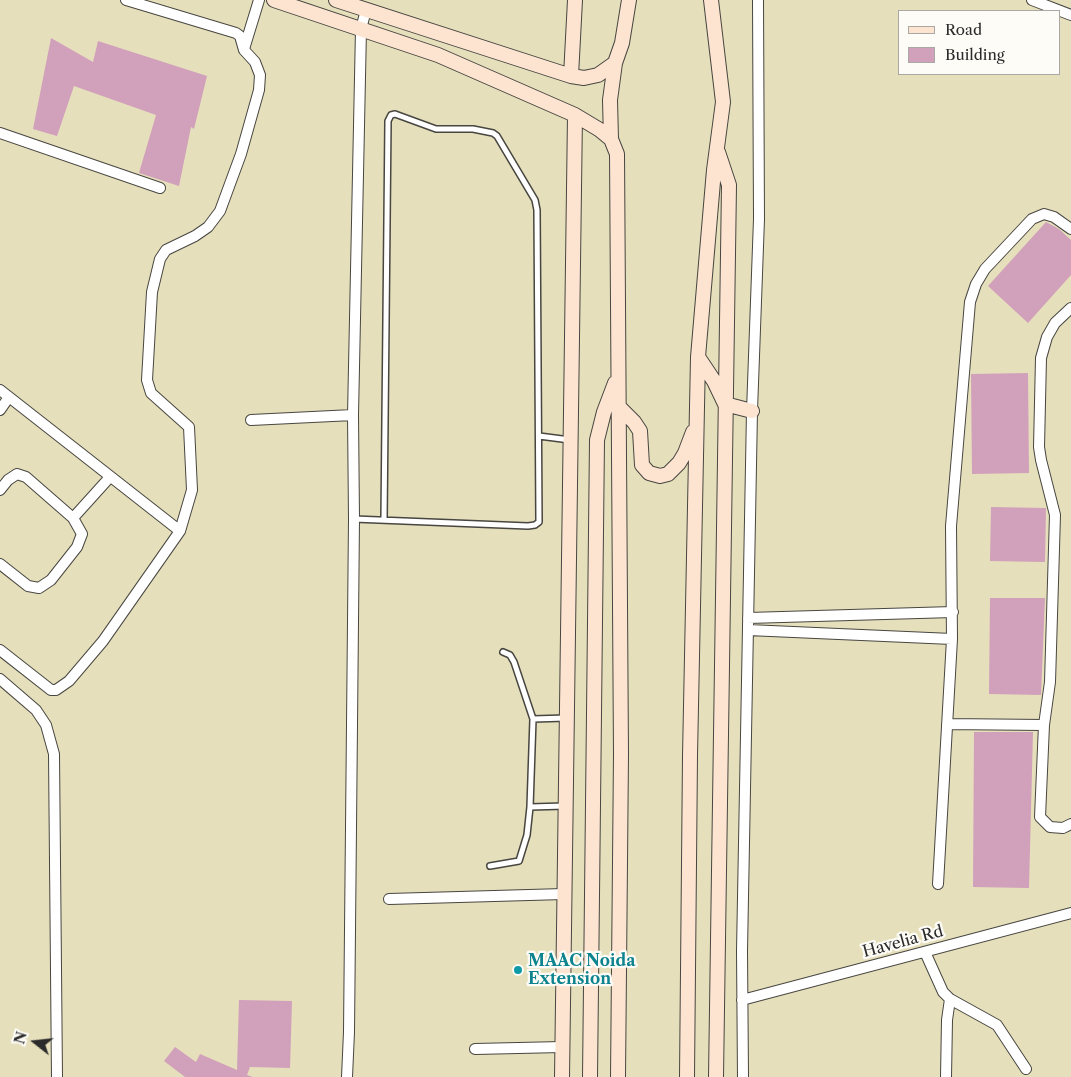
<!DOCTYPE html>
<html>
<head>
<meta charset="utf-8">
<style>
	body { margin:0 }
	#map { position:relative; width:1071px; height:1077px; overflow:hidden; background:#e6dfbb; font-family:"Libre Caslon Text",serif }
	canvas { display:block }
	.legend { position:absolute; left:898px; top:10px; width:162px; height:65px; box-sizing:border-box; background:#fdfcf7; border:1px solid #a9a8a5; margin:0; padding:6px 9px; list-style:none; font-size:15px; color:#2b2b2b }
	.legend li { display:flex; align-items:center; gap:10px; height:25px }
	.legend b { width:25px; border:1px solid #a9a8a5 }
	.north { position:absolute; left:10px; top:1017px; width:50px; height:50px; -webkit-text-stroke:4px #fdfcf7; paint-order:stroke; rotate:286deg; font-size:14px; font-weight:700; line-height:20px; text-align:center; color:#2b2b2b }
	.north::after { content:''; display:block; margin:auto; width:18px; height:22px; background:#2b2b2b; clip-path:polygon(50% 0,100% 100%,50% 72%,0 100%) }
</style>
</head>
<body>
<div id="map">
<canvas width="1071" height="1077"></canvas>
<ul class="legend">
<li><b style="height:6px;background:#fde4d1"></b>Road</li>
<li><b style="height:14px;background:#d1a0bb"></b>Building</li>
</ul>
<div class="north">N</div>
</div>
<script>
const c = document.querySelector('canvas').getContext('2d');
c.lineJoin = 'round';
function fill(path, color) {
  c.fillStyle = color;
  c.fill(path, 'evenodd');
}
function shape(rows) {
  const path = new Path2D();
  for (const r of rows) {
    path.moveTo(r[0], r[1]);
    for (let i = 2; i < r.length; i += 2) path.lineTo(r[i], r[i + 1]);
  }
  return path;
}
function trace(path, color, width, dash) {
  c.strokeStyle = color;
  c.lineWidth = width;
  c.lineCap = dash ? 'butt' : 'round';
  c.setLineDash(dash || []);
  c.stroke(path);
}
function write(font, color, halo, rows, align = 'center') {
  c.font = font + ' "Libre Caslon Text",serif';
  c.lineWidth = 4.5;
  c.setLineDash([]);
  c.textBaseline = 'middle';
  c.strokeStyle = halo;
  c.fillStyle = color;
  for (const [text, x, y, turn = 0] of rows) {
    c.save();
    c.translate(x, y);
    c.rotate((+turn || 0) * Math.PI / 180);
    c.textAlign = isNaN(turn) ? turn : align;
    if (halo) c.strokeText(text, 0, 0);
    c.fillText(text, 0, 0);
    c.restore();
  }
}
const building = shape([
	[51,38,93,62,98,41,207,76,194,129,191,127,179,186,139,173,156,115,74,86,57,136,33,129],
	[1046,222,1059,229,1071,240,1071,275,1028,323,988,286],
	[1028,373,1029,473,972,474,971,374],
	[991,507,1046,508,1045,562,990,561],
	[990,598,1045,598,1041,695,989,694],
	[974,732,1033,732,1029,888,973,887],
	[239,1000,292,1001,290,1068,250,1067,247,1075,253,1077,185,1077,164,1061,175,1047,196,1062,200,1054,237,1070]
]);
const lane = shape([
	[539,436,570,440],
	[354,519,528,526,535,525,539,522,537,210,535,200,497,136,493,133,473,129,436,129,395,114,391,115,388,121,384,520],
	[533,719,566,718],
	[530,807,565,806],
	[490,866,519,861,527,835,530,807,533,719,514,662,510,655,503,652]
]);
const street = shape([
	[1032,0,1071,15],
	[244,49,259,0],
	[0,133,160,188],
	[1071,308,1055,323,1047,337,1041,358,1039,447,1041,460,1055,515,1050,682,1044,725,1040,817,1050,827,1063,828,1071,824],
	[0,390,180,531],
	[0,410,9,397],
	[251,420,353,415],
	[0,490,8,480,17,474,26,477,73,518,82,534,77,547,51,580,39,588,28,586,0,564],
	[73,518,110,477],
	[748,618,953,612],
	[748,630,952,639],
	[0,650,51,690,56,690,69,681,103,641,180,531,192,490,189,427,151,393,147,380,152,292,160,259,166,250,195,236,208,227,220,211,241,154,259,90,260,75,255,62,244,50,240,36,236,33,126,0],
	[0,679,36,710,46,725,54,754,57,1077],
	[947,724,1044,725],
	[938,884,952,639,951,526,970,302,976,284,985,269,1032,219,1044,214,1054,217,1071,229],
	[389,899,564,894],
	[925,952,943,992,950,999,997,1025,1026,1069],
	[742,1000,1071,913],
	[475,1049,562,1047],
	[347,1077,349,1032,354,519,353,415,361,29,366,10],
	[743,1077,742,951,752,411,759,219,758,0],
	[946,1077,947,1020,950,999]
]);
const secondary = shape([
	[274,0,438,55,575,115,600,130,611,139],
	[336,0,571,76,584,78,598,75,615,63],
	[571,76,575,0],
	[698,357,714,381,725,404,752,411],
	[618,406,634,422,640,431,642,465,649,473,660,476,668,474,679,463,685,453,693,432],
	[562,1077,575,115],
	[590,1077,597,440,604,412,615,383],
	[618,1077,621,754,617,154,611,139,610,100,615,63,622,43,629,0],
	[687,1077,690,756,698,357,714,170,723,102,711,0],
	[716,1077,729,185,718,152]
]);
const markers = [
	[518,970,5,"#0f9aa8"]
];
const streetNames = [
	["Havelia Rd",903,942,-15]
];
const cultureNames = [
	["MAAC Noida",528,961],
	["Extension",528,979]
];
fill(building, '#d1a0bb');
trace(lane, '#474641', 8);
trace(street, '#474641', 12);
trace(secondary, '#474641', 16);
trace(lane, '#fff', 5);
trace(street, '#fff', 10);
trace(secondary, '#fde4d1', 14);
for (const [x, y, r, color] of markers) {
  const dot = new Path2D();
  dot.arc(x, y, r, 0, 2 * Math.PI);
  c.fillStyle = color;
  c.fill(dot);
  trace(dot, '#fdfcf7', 2);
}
write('16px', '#2b2b2b', '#fdfcf7', streetNames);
write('bold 16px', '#0d838f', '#fdfcf7', cultureNames, 'left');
</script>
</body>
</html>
